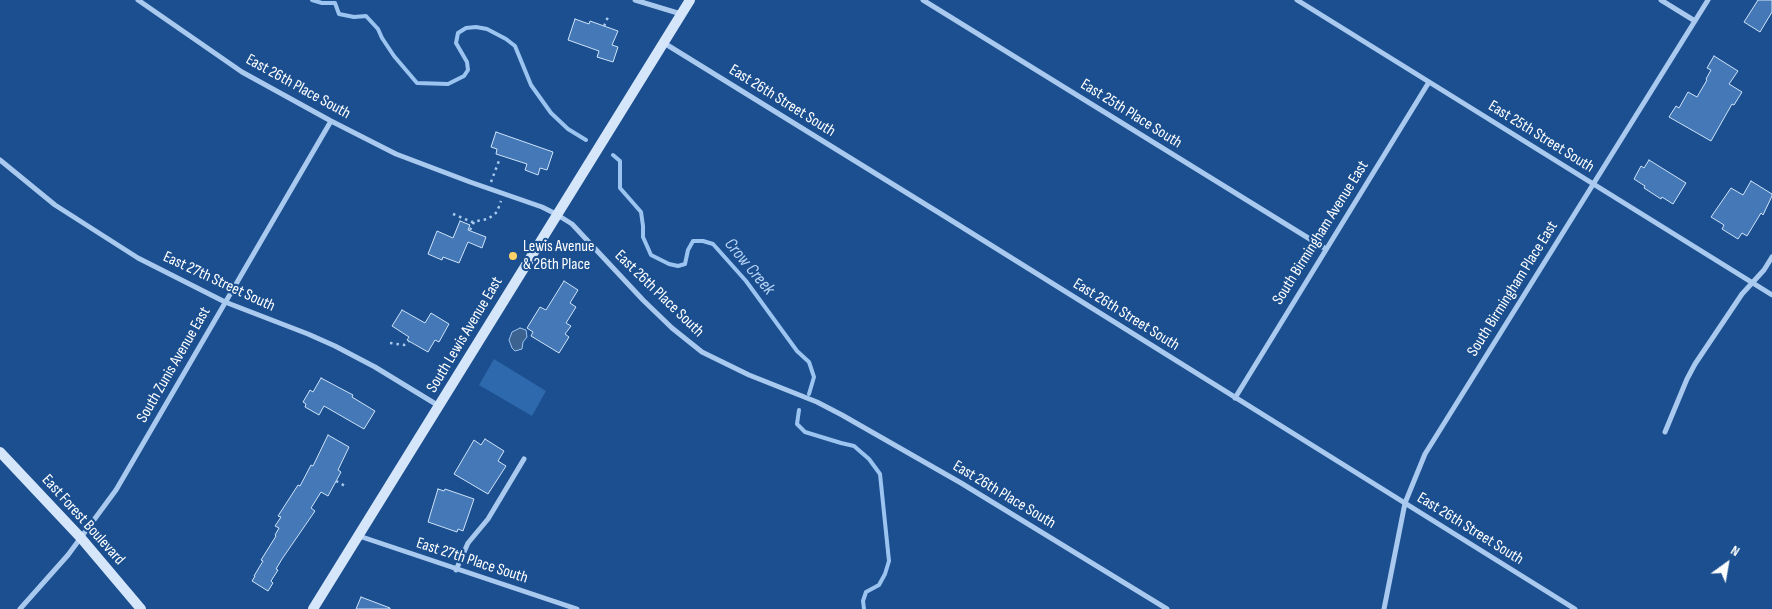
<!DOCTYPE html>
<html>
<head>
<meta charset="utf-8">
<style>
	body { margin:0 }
	#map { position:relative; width:1772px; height:609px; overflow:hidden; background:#1b4f8f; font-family:"Sofia Sans Condensed",sans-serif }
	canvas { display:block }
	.north { position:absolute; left:1702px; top:539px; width:50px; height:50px; -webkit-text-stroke:4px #1b4f8f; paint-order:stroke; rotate:32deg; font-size:14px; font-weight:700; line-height:20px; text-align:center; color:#fff }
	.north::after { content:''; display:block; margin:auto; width:18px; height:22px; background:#fff; clip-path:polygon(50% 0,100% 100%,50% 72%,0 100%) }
</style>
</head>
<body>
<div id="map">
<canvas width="1772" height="609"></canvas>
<div class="north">N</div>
</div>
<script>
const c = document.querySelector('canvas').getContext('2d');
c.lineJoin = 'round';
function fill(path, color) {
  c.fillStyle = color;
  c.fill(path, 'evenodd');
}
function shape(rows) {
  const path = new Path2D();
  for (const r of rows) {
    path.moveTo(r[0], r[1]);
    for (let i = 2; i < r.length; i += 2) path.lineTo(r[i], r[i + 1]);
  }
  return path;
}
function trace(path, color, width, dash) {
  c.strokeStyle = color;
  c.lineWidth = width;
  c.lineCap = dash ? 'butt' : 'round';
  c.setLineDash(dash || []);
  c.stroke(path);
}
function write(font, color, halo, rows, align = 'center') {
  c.font = font + ' "Sofia Sans Condensed",sans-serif';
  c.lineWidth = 4.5;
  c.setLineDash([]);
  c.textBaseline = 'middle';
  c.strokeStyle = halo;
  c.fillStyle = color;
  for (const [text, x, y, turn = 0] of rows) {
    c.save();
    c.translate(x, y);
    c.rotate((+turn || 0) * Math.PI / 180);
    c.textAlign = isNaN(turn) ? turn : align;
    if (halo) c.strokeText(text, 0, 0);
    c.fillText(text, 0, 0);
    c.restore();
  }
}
const green = shape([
	[494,359,546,391,532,416,479,385]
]);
const water = shape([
	[520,328,526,330,527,337,523,342,522,349,515,351,512,348,509,340,512,332,520,328]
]);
const stream = shape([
	[312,0,322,3,335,3,339,14,354,17,366,16,378,29,382,38,394,56,417,83,448,84,464,76,468,70,467,62,456,43,458,33,466,28,476,27,487,29,506,39,515,46,531,85,551,113,568,129,586,140],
	[613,155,620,161,620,188,641,212,643,226,643,237,651,255,669,264,678,266,685,264,688,250,693,241,703,241,713,244,746,281,797,351,809,362,814,377,809,394],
	[799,410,797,424,805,432,841,443,854,446,869,459,880,474,889,561,885,574,879,585,866,592,863,601,864,609]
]);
const building = shape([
	[1758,0,1772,0,1772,12,1760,32,1744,22,1758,0],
	[575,19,589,24,590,21,618,31,612,45,618,47,613,62,597,57,599,51,568,40,575,19],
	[1714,56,1738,71,1729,84,1742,92,1734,105,1732,104,1711,141,1669,117,1676,106,1679,108,1688,92,1697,97,1707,80,1706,79,1711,70,1707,68,1714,56],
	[496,132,553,152,547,170,540,168,538,175,525,170,527,164,496,154,497,149,491,147,496,132],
	[1649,160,1686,183,1673,204,1662,197,1661,199,1644,188,1645,186,1634,179,1641,166,1644,168,1649,160],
	[1751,181,1772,194,1772,196,1763,215,1761,213,1747,236,1742,233,1738,239,1722,229,1724,225,1711,217,1731,188,1743,195,1751,181],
	[460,221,470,225,468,230,486,237,482,248,468,242,459,263,443,257,442,260,428,254,437,231,453,238,460,221],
	[564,281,578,290,570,303,576,307,566,323,571,326,565,334,569,337,559,353,531,336,533,332,527,328,540,307,546,310,564,281],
	[402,310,425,323,431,313,449,324,439,342,435,340,428,352,407,340,409,337,392,326,402,310],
	[321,378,353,395,352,397,375,411,364,429,324,406,319,415,305,407,306,404,303,402,310,390,313,392,321,378],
	[328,435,349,447,338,470,341,472,328,496,321,492,311,508,315,511,282,559,276,569,278,570,271,581,273,583,268,591,252,581,255,576,254,576,263,561,261,560,276,536,275,535,279,528,275,526,281,517,278,516,298,485,300,486,311,465,313,466,328,435],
	[485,439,504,451,498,461,506,466,488,494,454,474,474,440,481,445,485,439],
	[438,489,444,491,445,489,474,499,463,531,458,529,457,532,428,522,438,489],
	[361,597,390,608,390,609,356,609,361,597]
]);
const path = shape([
	[604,26,608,17],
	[491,182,500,158],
	[453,214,472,222,488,219,497,212,501,201],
	[470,230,474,222],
	[390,343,404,345,409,341],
	[336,481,347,487]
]);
const street = shape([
	[138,0,242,72,331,121,396,154,470,182,542,207,556,214,572,224,643,300,672,328,702,352,749,375,817,402,842,415,961,483,1167,609],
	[635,0,681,14],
	[923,0,1326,249],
	[1297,0,1772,295],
	[1661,0,1695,21],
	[664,43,941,214,1575,609],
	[0,160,55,205,138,258,225,302,308,334,335,346,375,367,439,406],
	[1235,398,1429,82],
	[1665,432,1687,379,1695,364,1742,294,1764,270,1772,257],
	[359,536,577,609],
	[456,570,468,543,488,519,524,459],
	[20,609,68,555,116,490,331,121],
	[1384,609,1405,503,1425,454,1708,0]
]);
const secondary = shape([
	[0,452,81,538,141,609],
	[313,609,690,0]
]);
const markers = [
	[513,256,5,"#ffd166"]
];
const streetNames = [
	["East 26th Place South",298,87,29],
	["East 26th Street South",782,101,32],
	["East 25th Place South",1131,114,32],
	["East 25th Street South",1541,137,32],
	["South Birmingham Avenue East",1321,233,-58],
	["East 27th Street South",219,282,25],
	["South Birmingham Place East",1513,289,-58],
	["East 26th Place South",659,294,44],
	["East 26th Street South",1126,315,32],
	["South Lewis Avenue East",465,335,-59],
	["South Zunis Avenue East",174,365,-60],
	["East 26th Place South",1004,495,31],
	["East Forest Boulevard",83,520,48],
	["East 26th Street South",1470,529,32],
	["East 27th Place South",472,561,18]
];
const poiNames = [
	["Lewis Avenue",523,247],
	["& 26th Place",523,265]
];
const waterNames = [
	["Crow Creek",749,267,50]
];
fill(green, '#2e69ad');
fill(water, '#3c6290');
trace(water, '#9cc4f0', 1);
trace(stream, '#9cc4f0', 4);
fill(building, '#4478b7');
trace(building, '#cfe3fa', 1);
trace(path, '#a9c9ee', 2.5, [2.5, 4]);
trace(street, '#a9c9ee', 5);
trace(secondary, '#d6e6fa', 10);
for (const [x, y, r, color] of markers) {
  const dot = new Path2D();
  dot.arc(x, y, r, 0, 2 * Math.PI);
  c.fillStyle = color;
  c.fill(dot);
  trace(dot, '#1b4f8f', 2);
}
write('16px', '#fff', '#1b4f8f', streetNames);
write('16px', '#fff', '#1b4f8f', poiNames, 'left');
write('italic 18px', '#b5d3f5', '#1b4f8f', waterNames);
</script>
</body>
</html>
